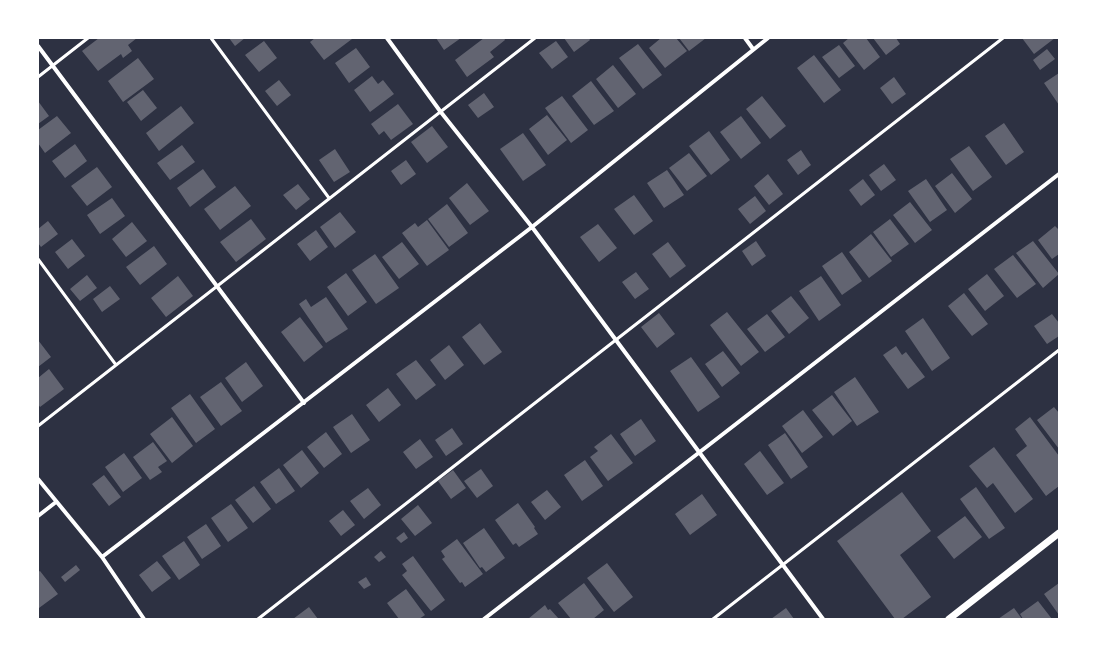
<!DOCTYPE html>
<html>
<head>
<meta charset="utf-8">
<style>
	body { margin:0 }
	#map { position:relative; width:1097px; height:657px; overflow:hidden; background:#2d3142; font-family:Karla,sans-serif }
	canvas { display:block }
	.frame { position:absolute; inset:0; border:39px solid #fff; pointer-events:none }
</style>
</head>
<body>
<div id="map">
<canvas width="1097" height="657"></canvas>
<div class="frame"></div>
</div>
<script>
const c = document.querySelector('canvas').getContext('2d');
c.lineJoin = 'round';
function fill(path, color) {
  c.fillStyle = color;
  c.fill(path, 'evenodd');
}
function shape(rows) {
  const path = new Path2D();
  for (const r of rows) {
    path.moveTo(r[0], r[1]);
    for (let i = 2; i < r.length; i += 2) path.lineTo(r[i], r[i + 1]);
  }
  return path;
}
function trace(path, color, width, dash) {
  c.strokeStyle = color;
  c.lineWidth = width;
  c.lineCap = dash ? 'butt' : 'round';
  c.setLineDash(dash || []);
  c.stroke(path);
}
const building = shape([
	[99,38,137,38,128,45,132,51,123,58,121,54,98,71,82,51],
	[229,38,245,38,235,46],
	[315,38,351,38,352,39,324,60,310,42],
	[436,38,461,38,444,50],
	[484,38,504,38,505,40,490,52,494,57,467,77,455,60],
	[564,38,589,38,590,40,574,52],
	[661,38,676,38,687,51,665,68,649,48],
	[679,38,706,38,689,51],
	[849,38,866,38,880,57,864,70,843,43],
	[873,38,896,38,900,44,886,55],
	[1022,38,1055,38,1034,54],
	[264,41,277,58,259,72,245,55],
	[556,41,568,57,552,69,539,53],
	[638,44,662,75,643,89,619,58],
	[839,45,855,66,839,78,822,57],
	[356,48,370,67,349,83,335,63],
	[1047,49,1055,59,1040,70,1033,60],
	[814,55,841,90,824,103,797,68],
	[138,58,154,79,123,102,108,81],
	[613,65,636,94,618,108,596,79],
	[1059,73,1059,105,1044,83],
	[372,76,378,84,383,80,394,94,370,112,354,90],
	[894,77,906,94,892,104,880,88],
	[279,80,291,95,277,106,265,91],
	[591,81,614,111,594,125,572,96],
	[143,90,157,108,141,121,127,102],
	[484,93,494,107,478,118,468,105],
	[562,96,588,130,571,143,545,108],
	[762,96,786,126,770,139,746,109],
	[38,101,49,116,38,124],
	[398,104,413,124,391,140,384,131,379,135,371,124],
	[181,106,194,123,159,151,146,133],
	[547,115,567,140,548,155,529,129],
	[57,116,71,133,45,153,38,143,38,130],
	[741,116,761,143,741,159,720,132],
	[1004,123,1024,152,1006,165,985,136],
	[432,126,448,147,427,163,411,142],
	[709,131,730,160,711,175,689,146],
	[523,133,546,165,523,181,500,149],
	[75,144,87,161,65,178,52,161],
	[182,145,195,162,170,180,157,163],
	[969,146,992,177,973,191,950,159],
	[335,149,350,172,334,182,319,160],
	[801,150,811,165,798,175,787,160],
	[689,153,707,176,687,191,669,168],
	[406,160,416,174,401,185,391,171],
	[884,164,896,180,881,191,869,175],
	[97,167,112,187,87,206,71,186],
	[203,169,216,187,190,207,177,188],
	[667,170,684,195,664,208,647,183],
	[952,173,972,199,955,213,935,186],
	[768,174,783,194,769,205,754,186],
	[863,179,875,195,861,206,849,190],
	[926,179,947,210,930,222,908,191],
	[467,183,489,211,470,225,449,198],
	[298,184,310,199,296,210,283,195],
	[235,186,251,206,220,230,204,209],
	[634,195,653,221,634,235,614,209],
	[755,196,766,211,750,224,738,209],
	[112,198,125,216,100,234,87,215],
	[910,202,932,230,915,243,893,215],
	[447,204,468,233,449,247,428,219],
	[340,212,356,232,335,248,320,227],
	[251,219,266,239,236,262,220,242],
	[890,219,909,244,891,257,873,232],
	[427,220,449,250,427,266,402,233,415,223,418,227],
	[48,221,58,234,41,247,38,243,38,229],
	[132,222,147,241,126,257,112,239],
	[598,224,617,248,599,262,580,237],
	[1055,226,1059,230,1059,254,1052,259,1038,240],
	[316,230,328,247,310,261,297,244],
	[871,234,892,261,869,278,849,252],
	[72,239,85,256,68,269,55,252],
	[756,241,766,256,752,266,742,251],
	[1033,241,1059,274,1043,288,1016,253],
	[402,242,419,264,399,279,382,257],
	[668,242,686,266,670,278,652,254],
	[154,246,167,264,140,285,126,267],
	[842,252,862,281,842,295,822,266],
	[375,254,399,288,376,304,352,270],
	[1013,255,1036,284,1017,298,994,269],
	[636,272,649,289,635,299,622,282],
	[346,273,367,302,348,316,327,287],
	[987,274,1004,296,985,311,968,289],
	[87,275,97,288,80,301,70,289],
	[178,276,193,296,166,317,151,298],
	[821,276,841,305,819,321,799,291],
	[110,286,120,299,102,312,93,299],
	[964,293,988,324,972,336,948,306],
	[791,296,809,318,789,334,771,311],
	[326,297,348,329,326,343,299,304,306,299,311,307],
	[727,312,759,352,741,366,710,325],
	[659,313,675,334,657,348,641,327],
	[767,314,785,337,765,352,747,329],
	[1052,314,1059,323,1059,336,1047,344,1034,326],
	[300,317,323,347,304,362,281,332],
	[923,318,950,358,932,371,905,331],
	[480,323,502,352,484,365,462,337],
	[38,340,51,357,38,367],
	[449,345,464,365,445,380,430,360],
	[896,346,902,355,906,352,925,377,908,389,883,355],
	[723,351,740,373,722,387,705,364],
	[691,357,720,397,698,412,670,371],
	[416,360,436,385,416,400,396,374],
	[246,362,263,386,242,402,225,378],
	[49,369,64,389,40,407,38,404,38,378],
	[855,377,879,412,857,426,834,392],
	[221,382,242,411,221,426,200,397],
	[388,388,401,405,379,422,366,405],
	[190,394,215,429,196,443,171,408],
	[832,395,852,421,833,436,812,410],
	[1054,407,1059,413,1059,449,1037,420],
	[803,410,823,437,802,453,782,426],
	[352,414,370,440,351,453,333,427],
	[172,417,193,446,172,463,150,434],
	[1030,417,1059,456,1059,486,1046,496,1016,455,1027,446,1015,429],
	[641,419,656,441,635,456,620,434],
	[452,428,463,444,446,456,435,440],
	[326,432,342,454,324,468,307,447],
	[785,433,808,467,791,479,768,445],
	[611,434,633,463,608,481,590,457,598,451,594,447],
	[420,439,433,457,416,469,403,452],
	[153,442,167,461,158,467,162,472,150,480,133,457],
	[994,447,1033,499,1015,513,993,483,987,488,969,466],
	[302,450,319,473,301,488,283,465],
	[760,451,784,483,767,495,744,464],
	[124,453,142,478,123,492,105,467],
	[585,460,603,486,582,501,564,475],
	[279,468,295,491,276,504,260,482],
	[481,469,493,486,477,498,464,481],
	[453,470,466,488,451,499,438,481],
	[104,475,121,497,109,506,92,484],
	[254,486,271,509,253,523,235,500],
	[976,487,1005,528,989,539,960,499],
	[368,488,381,505,364,519,350,501],
	[547,490,561,507,545,520,531,502],
	[902,492,931,531,900,555,931,597,902,619,895,619,837,541],
	[702,494,717,515,690,535,675,514],
	[518,503,535,527,534,528,538,534,519,547,516,543,513,545,495,520],
	[231,504,248,528,228,542,211,518],
	[418,505,432,523,415,536,401,519],
	[343,510,355,525,341,536,329,521],
	[965,516,982,537,954,559,937,537],
	[206,524,221,546,202,559,187,537],
	[484,528,505,558,486,572,482,567,480,568,463,543],
	[404,532,408,538,401,543,396,538],
	[457,539,483,574,465,587,462,582,460,583,442,559,445,557,441,551],
	[184,541,200,565,179,580,162,556],
	[381,551,386,557,379,562,374,557],
	[413,556,445,600,431,611,402,575,407,571,402,564],
	[157,561,171,578,152,592,139,575],
	[607,563,633,597,614,612,587,578],
	[76,565,80,570,65,582,61,577],
	[40,571,58,594,39,608,38,572],
	[366,577,371,585,364,589,358,582],
	[584,583,604,610,593,619,571,619,558,603],
	[1059,583,1059,615,1044,594],
	[406,589,425,615,419,619,399,619,387,603],
	[1038,601,1052,619,1023,619,1020,614],
	[545,605,548,610,550,609,559,619,528,619],
	[309,607,318,619,293,619],
	[786,608,794,619,771,619],
	[1014,608,1022,619,998,619]
]);
const service = shape([
	[211,38,329,198],
	[38,77,88,38],
	[38,259,116,365],
	[38,426,535,38],
	[258,619,1003,38],
	[713,619,1059,350]
]);
const minor = shape([
	[387,38,440,111,532,227,823,619],
	[745,38,753,49],
	[38,46,304,403],
	[38,479,102,557,144,619],
	[38,516,56,502],
	[102,557,532,227,768,38],
	[484,619,1059,174]
]);
const tertiary = shape([
	[949,619,1059,533]
]);
fill(building, '#626471');
trace(service, '#fff', 3);
trace(minor, '#fff', 4);
trace(tertiary, '#fff', 7);
</script>
</body>
</html>
